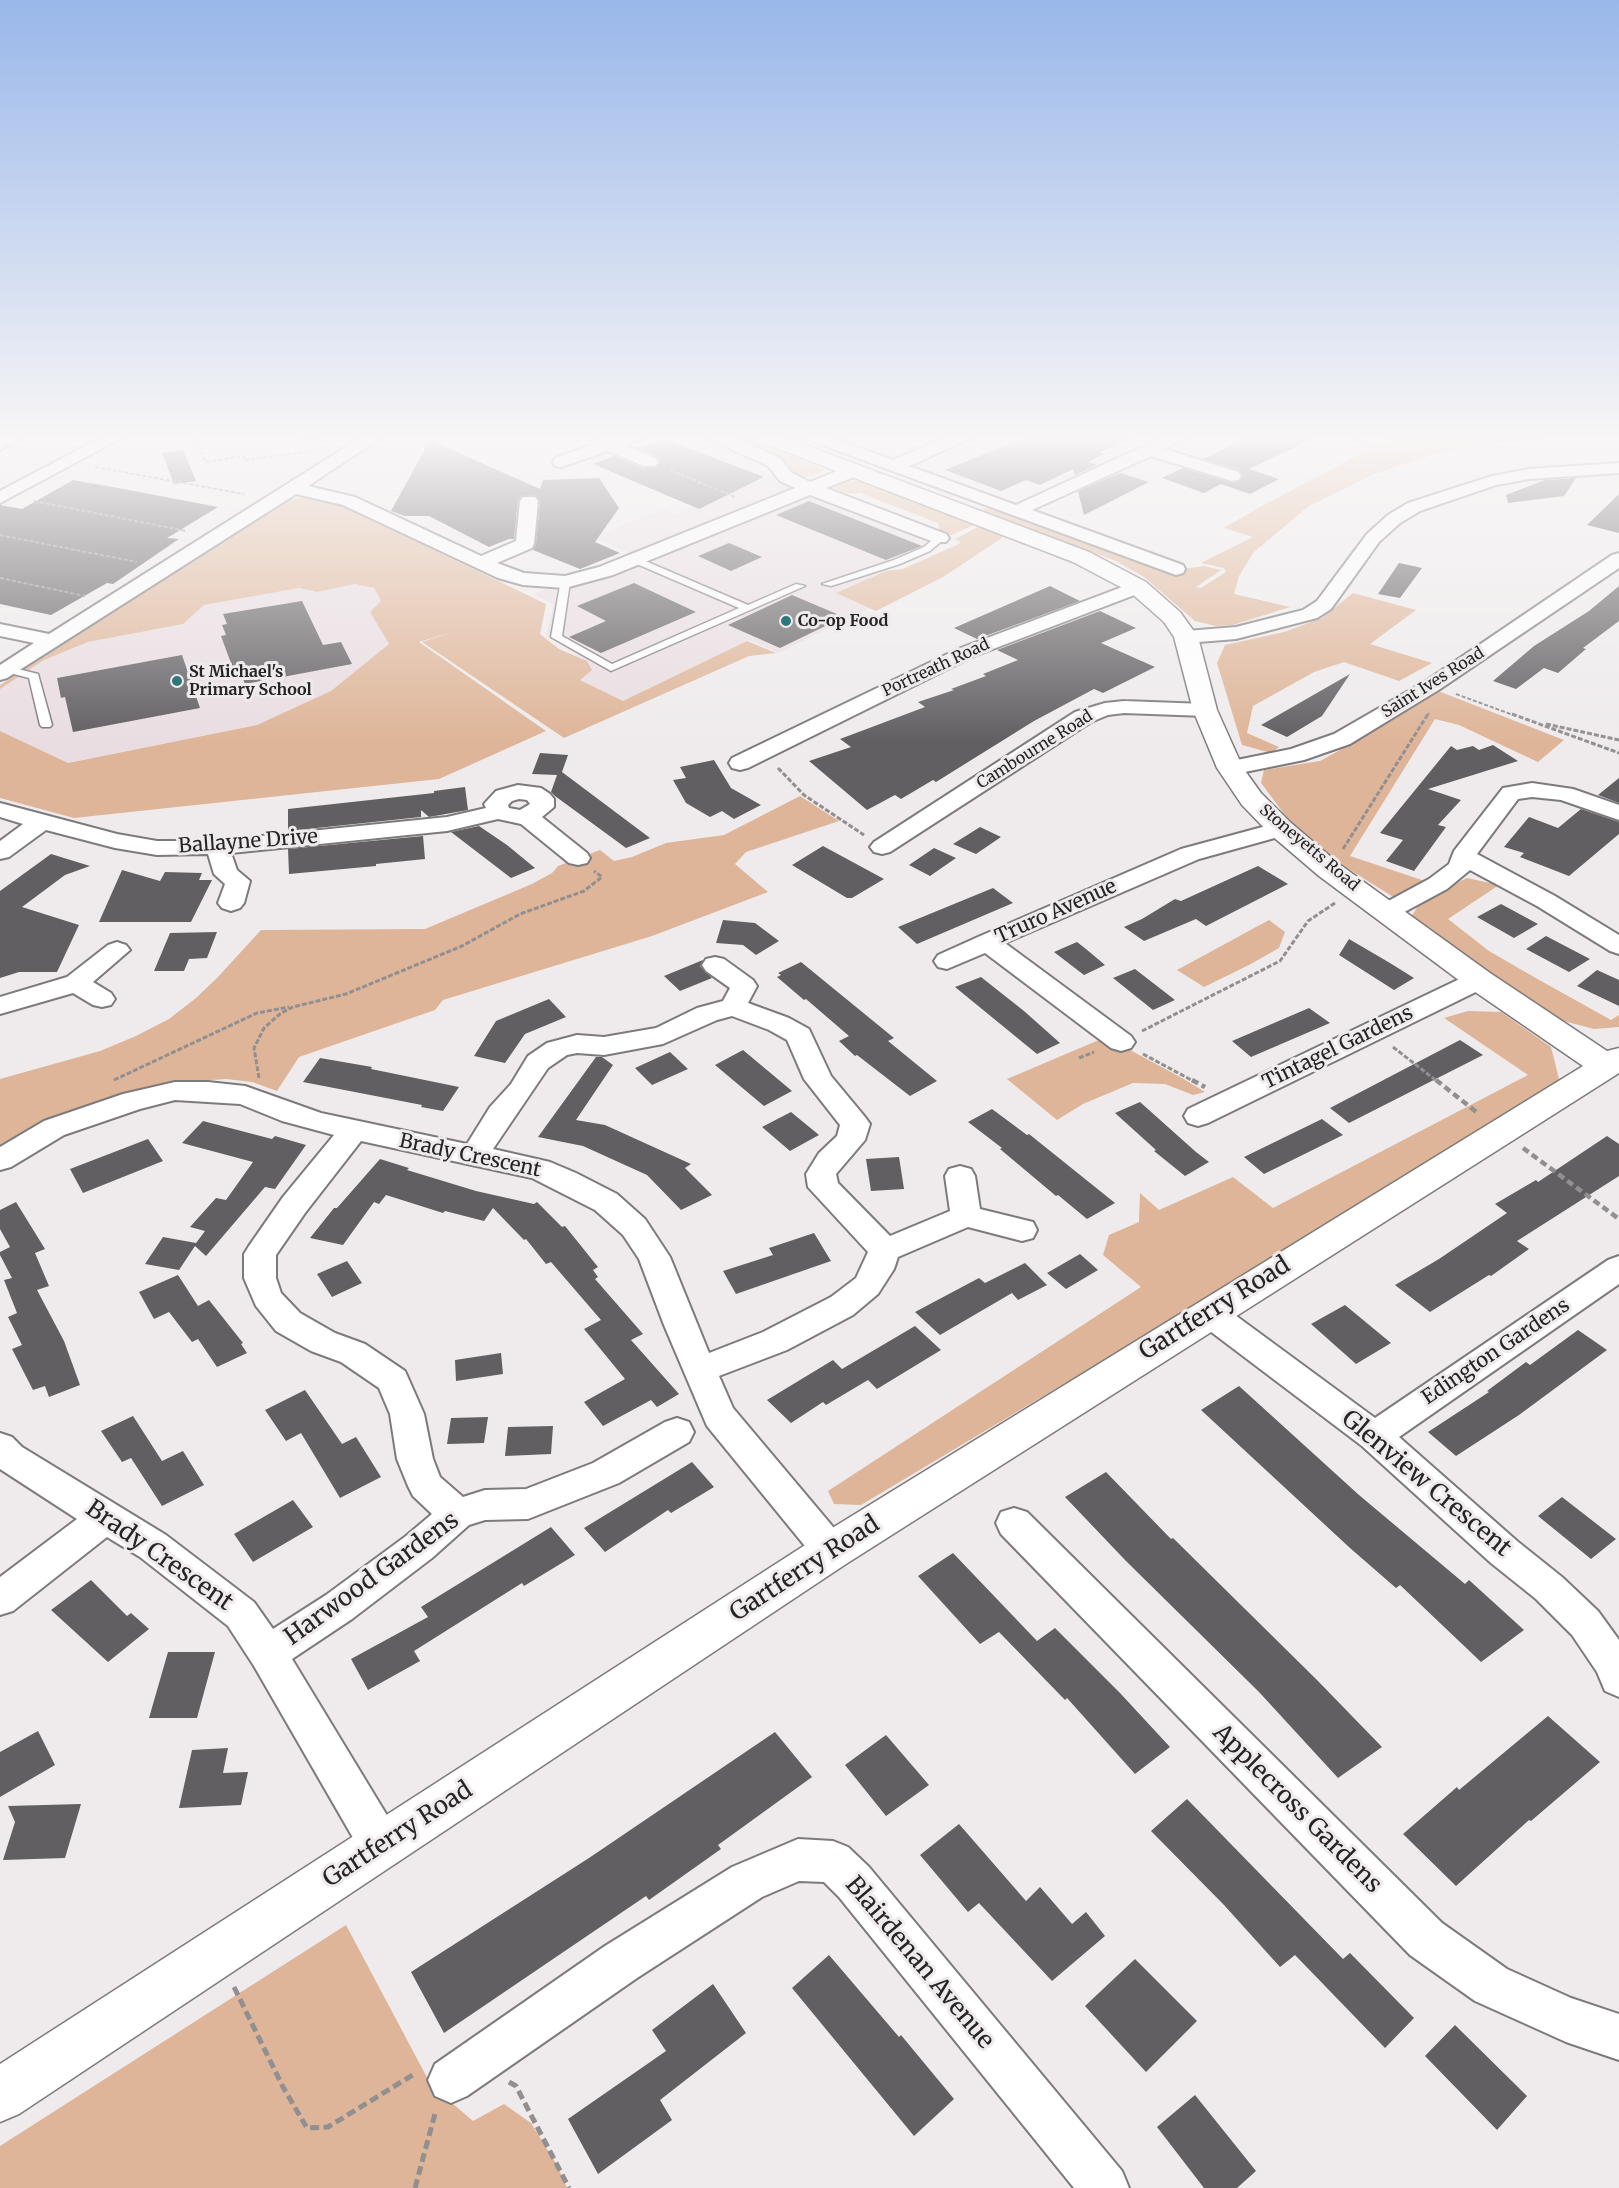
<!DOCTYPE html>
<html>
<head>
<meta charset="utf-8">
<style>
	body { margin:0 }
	canvas { display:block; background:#efebec }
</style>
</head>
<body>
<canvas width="1619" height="2188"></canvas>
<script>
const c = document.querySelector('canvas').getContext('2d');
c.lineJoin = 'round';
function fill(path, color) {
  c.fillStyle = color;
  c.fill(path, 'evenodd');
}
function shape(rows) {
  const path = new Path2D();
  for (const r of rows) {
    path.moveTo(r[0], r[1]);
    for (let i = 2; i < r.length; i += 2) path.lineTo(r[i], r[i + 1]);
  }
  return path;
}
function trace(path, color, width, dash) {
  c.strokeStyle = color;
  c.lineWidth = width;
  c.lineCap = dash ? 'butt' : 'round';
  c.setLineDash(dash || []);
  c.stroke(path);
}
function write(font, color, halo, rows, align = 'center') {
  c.font = font + ' Merriweather,serif';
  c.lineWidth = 6;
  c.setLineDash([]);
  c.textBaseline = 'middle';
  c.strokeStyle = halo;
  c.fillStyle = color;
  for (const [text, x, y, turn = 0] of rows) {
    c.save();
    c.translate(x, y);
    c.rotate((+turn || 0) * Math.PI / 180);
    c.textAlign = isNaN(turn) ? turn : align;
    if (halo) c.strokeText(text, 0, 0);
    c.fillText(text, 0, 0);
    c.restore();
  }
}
const built = shape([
	[782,472,955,539,837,593,870,608,778,653,750,640,623,701,579,679,591,669,586,661,546,635,554,605,533,594,633,554,592,537,663,509,675,514],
	[355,584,374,588,381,601,370,612,389,644,331,691,257,725,67,763,0,731,0,689,44,660,88,642,183,624,204,605,299,588,317,592]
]);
const green = shape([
	[723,435,739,435,825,470,813,476,799,476,794,473,788,464],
	[1396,435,1546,435,1539,439,1472,445,1432,455,1374,474,1309,506,1254,552,1239,576,1234,594,1290,607,1233,625,1216,626,1195,621,1144,577,1116,561,985,512,983,509,994,509,1033,519,1169,571,1204,566,1221,570,1196,587,1221,592,1201,588,1226,572,1224,568,1201,563,1253,537,1224,528,1260,507],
	[845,481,857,481,868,484,974,525,949,536,940,531,938,523,860,493,851,494,837,490,835,487,837,483],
	[303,497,332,501,546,604,540,634,559,649,587,661,592,670,580,680,623,701,747,641,776,653,749,656,564,738,422,642,452,632,419,642,546,731,439,779,74,818,0,798,0,731,68,763,257,725,331,691,389,644,370,612,381,601,374,588,355,584,317,592,299,588,204,605,183,624,88,642,44,660,0,689,0,685,286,501],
	[978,527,1005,536,943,577,876,611,836,593,886,571,903,569,961,543,955,539],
	[1353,593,1416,610,1370,644,1432,663,1399,681,1344,662,1314,672,1253,706,1247,733,1279,747,1271,753,1242,745,1217,663,1225,645,1284,632,1322,618],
	[1433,689,1564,740,1538,762,1459,725,1435,719,1350,856,1428,882,1398,900,1344,866,1291,823,1261,783,1264,770,1320,761,1371,733],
	[800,796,839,821,746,852,735,864,768,892,652,936,443,1000,435,1010,299,1057,277,1091,252,1082,226,1079,170,1083,132,1091,102,1102,0,1150,0,1079,100,1051,136,1036,169,1019,196,998,217,978,261,930,425,929,532,884,552,873,558,866,600,850,614,861,632,857,666,843,724,835],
	[1467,878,1499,885,1448,919,1489,951,1534,977,1611,1020,1619,1015,1619,1027,1594,1029,1556,1019,1411,917,1422,900],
	[1269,920,1285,932,1279,948,1249,965,1204,987,1177,970],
	[1468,1011,1501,1012,1551,1047,1561,1087,861,1505,834,1504,828,1491,1141,1287,1103,1255,1109,1235,1139,1222,1140,1193,1159,1210,1233,1177,1273,1208,1528,1075,1444,1018],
	[1106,1037,1182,1078,1205,1092,1193,1095,1165,1084,1133,1083,1083,1104,1057,1120,1007,1079],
	[346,1925,431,2085,473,2121,504,2104,531,2123,557,2165,567,2188,0,2188,0,2146]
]);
const building = shape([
	[1032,435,1138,435,1100,452,1105,454,1088,462,1097,465,1075,475,1073,469,1040,485,1026,480,1001,491,945,470],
	[1252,435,1320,435,1249,469,1279,479,1250,494,1221,484,1204,493,1162,478,1183,468,1231,483,1238,482,1243,476,1239,470,1203,459],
	[665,439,764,477,699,509,593,464,614,456,643,468,656,468,660,463,658,457,638,448],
	[430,440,540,489,543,480,599,478,619,508,595,542,620,553,580,569,533,550,536,544,540,501,535,495,523,495,518,500,514,539,509,539,489,547,429,516,405,516,391,511],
	[183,450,196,481,174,484,162,453],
	[1120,473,1149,482,1084,515,1078,491],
	[1576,478,1564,496,1508,503,1506,495,1545,480],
	[73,480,113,487,218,507,167,538,179,539,113,584,107,583,51,615,0,604,0,505,22,509],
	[1619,494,1619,533,1587,525],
	[809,501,922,546,886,560,776,515],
	[729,543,762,557,731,571,698,556],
	[1399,563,1422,568,1400,598,1378,594],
	[634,583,696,612,601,653,569,637,606,621,577,606],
	[1050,586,1080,601,977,639,954,628],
	[1619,586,1619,621,1583,648,1586,649,1558,673,1544,668,1516,689,1493,681,1534,646,1589,611],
	[792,595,844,617,780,648,728,625],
	[302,601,323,645,341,642,352,664,245,684,241,673,235,674,221,636,226,635,222,625,227,624,223,614],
	[1100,611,1136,628,1101,643,1155,667,1103,693,1094,689,1034,721,936,782,933,780,901,799,895,795,867,810,809,761,851,747,840,739,925,707,918,702,954,690,951,689,986,676,983,674,1018,660,997,650],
	[182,655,200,708,73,732,65,697,61,698,57,678],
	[1350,674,1322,716,1287,737,1261,725],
	[1493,745,1518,761,1428,789,1461,800,1438,825,1446,827,1414,871,1386,861,1403,840,1380,833,1451,746,1457,750,1473,746,1479,750],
	[540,753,568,755,562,772,650,838,626,848,555,796,551,792,557,775,532,774],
	[714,760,731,788,761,805,734,819,722,811,710,817,686,803,673,780,686,778,680,767],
	[1619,778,1619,803,1598,795],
	[465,787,468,810,429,817,421,810,421,817,288,831,288,809,434,793,434,791],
	[1581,809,1619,822,1619,834,1569,876,1520,857,1524,853,1504,847,1529,817,1558,828],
	[479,826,507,845,535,868,511,878,451,832],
	[980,827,1001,837,976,854,953,844],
	[423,836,425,859,376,864,376,866,289,874,288,849],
	[823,846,884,879,852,898,847,898,792,865],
	[934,848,956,858,930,876,909,865],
	[51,854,90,866,65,875,22,907,79,925,57,972,19,972,0,978,0,891],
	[1258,866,1288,884,1206,926,1196,919,1144,941,1124,927,1142,919,1175,899,1181,901],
	[122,870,160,881,165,872,202,873,199,880,212,880,191,922,99,922],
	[993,888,1013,903,917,944,898,927],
	[1501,904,1538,924,1514,938,1477,917],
	[723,920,755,923,779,941,756,955,743,945,716,943],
	[217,932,207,958,189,959,184,971,154,971,170,933],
	[1546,936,1590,959,1569,972,1526,949],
	[1349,939,1390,963,1414,978,1394,990,1339,955],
	[1077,942,1086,949,1105,965,1084,975,1054,952],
	[703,960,700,966,712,978,680,991,664,976],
	[801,962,894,1038,888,1041,937,1081,910,1096,857,1055,855,1056,839,1041,849,1036,806,999,804,1000,777,977,781,975,778,973],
	[1135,969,1175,1000,1153,1010,1113,978],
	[1597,970,1619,980,1619,1006,1577,986],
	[981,977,1024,1011,1060,1043,1037,1054,955,987],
	[549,999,566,1017,525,1034,505,1063,474,1056,496,1021],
	[1309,1008,1330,1023,1251,1057,1232,1041],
	[1460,1040,1483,1055,1349,1123,1330,1108],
	[743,1050,792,1091,764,1106,715,1065],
	[670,1052,688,1069,652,1085,635,1068],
	[596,1057,602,1057,613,1065,576,1120,605,1125,691,1164,685,1168,712,1195,681,1210,647,1175,583,1146,538,1137],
	[320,1058,372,1067,371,1069,459,1087,443,1111,421,1107,422,1105,303,1082],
	[1140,1102,1196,1152,1209,1162,1185,1176,1154,1151,1156,1150,1115,1113],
	[992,1109,1027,1135,1029,1134,1115,1203,1087,1219,1058,1195,1056,1196,1000,1149,1002,1148,968,1122],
	[791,1112,819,1135,790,1151,762,1127],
	[1322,1119,1343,1135,1264,1174,1244,1157],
	[203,1121,272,1139,275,1136,306,1145,275,1189,265,1187,206,1256,195,1246,179,1270,145,1264,163,1237,196,1243,205,1231,190,1227,216,1198,226,1200,253,1162,182,1143],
	[1607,1136,1619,1144,1619,1176,1517,1241,1529,1249,1491,1276,1489,1275,1430,1312,1395,1285,1439,1259,1507,1213,1495,1204,1536,1180,1538,1182],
	[148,1139,163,1161,83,1193,70,1169],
	[899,1157,904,1189,871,1191,866,1159],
	[380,1159,409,1168,407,1170,476,1191,534,1204,537,1202,562,1227,565,1226,598,1267,593,1270,598,1277,595,1279,643,1334,631,1340,679,1394,657,1407,651,1400,603,1426,584,1402,625,1379,584,1329,601,1320,551,1262,546,1264,526,1239,524,1240,493,1208,484,1221,445,1211,443,1213,386,1195,379,1204,374,1202,343,1245,310,1238,334,1208,337,1208],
	[16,1202,45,1249,35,1253,49,1286,37,1290,64,1341,80,1385,49,1397,45,1386,33,1390,12,1349,22,1345,8,1317,17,1313,4,1280,12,1278,0,1255,0,1252,10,1247,0,1229,0,1210],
	[814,1233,831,1261,736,1294,723,1271,773,1255,769,1248],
	[1080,1254,1098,1270,1066,1289,1047,1273],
	[347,1261,362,1283,332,1297,317,1274],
	[1025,1263,1047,1285,1018,1300,1012,1293,940,1335,915,1312,979,1278,985,1283],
	[178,1275,198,1306,209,1300,243,1343,241,1344,247,1353,217,1367,198,1339,192,1342,169,1312,154,1319,139,1292],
	[1345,1305,1391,1343,1356,1364,1311,1324],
	[915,1326,941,1350,877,1389,868,1380,826,1405,823,1402,791,1423,767,1400,833,1360,842,1369],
	[1578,1330,1607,1350,1519,1415,1456,1456,1428,1432,1489,1392,1487,1391,1526,1362,1530,1365],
	[501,1353,503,1374,456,1381,455,1360],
	[1239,1386,1359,1495,1465,1584,1469,1580,1524,1630,1481,1662,1400,1585,1396,1588,1350,1548,1201,1410],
	[305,1390,342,1444,356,1437,381,1477,340,1498,301,1433,286,1441,265,1410],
	[133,1416,162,1461,183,1451,204,1485,162,1506,131,1458,122,1462,101,1431],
	[488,1417,484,1443,447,1444,451,1418],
	[553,1426,551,1454,505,1456,508,1427],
	[692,1462,714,1487,671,1513,668,1510,605,1552,584,1528],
	[1106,1472,1171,1539,1173,1538,1317,1680,1382,1747,1338,1778,1259,1692,1126,1561,1065,1497],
	[1562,1497,1616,1539,1591,1559,1538,1516],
	[293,1500,313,1527,253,1562,234,1534],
	[551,1527,575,1555,524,1586,522,1583,414,1651,420,1661,368,1690,351,1659,428,1617,421,1607],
	[953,1553,1037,1641,1055,1628,1120,1693,1170,1747,1135,1774,1067,1698,1065,1700,999,1632,980,1644,918,1576],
	[91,1580,127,1616,131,1613,149,1629,108,1662,51,1610],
	[168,1652,215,1652,197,1718,149,1718],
	[1548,1716,1600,1762,1531,1821,1529,1820,1456,1886,1403,1834,1457,1787,1459,1790],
	[38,1731,55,1765,0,1797,0,1752],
	[775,1732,812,1777,718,1845,721,1849,649,1900,646,1896,444,2033,411,1972,589,1858],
	[886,1735,929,1785,886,1816,845,1765],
	[228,1748,223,1773,248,1772,241,1805,179,1808,192,1750],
	[1187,1799,1343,1959,1350,1953,1414,2018,1385,2048,1295,1955,1280,1967,1224,1905,1151,1831],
	[81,1804,65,1858,3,1860,15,1822,8,1806],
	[959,1824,1026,1901,1040,1887,1072,1924,1086,1912,1105,1936,1052,1981,979,1903,968,1912,920,1855],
	[829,1955,899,2037,901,2035,954,2099,914,2136,792,1988],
	[1135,1959,1197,2021,1146,2072,1085,2006],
	[713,1984,746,2033,660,2100,672,2120,598,2174,568,2119,666,2051,652,2030],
	[1455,2025,1527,2096,1497,2130,1425,2056],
	[1195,2095,1256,2171,1237,2188,1204,2188,1157,2127]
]);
const pathFar3 = shape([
	[194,435,206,462,243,456,244,460,311,451],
	[287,435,329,442],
	[140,437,153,435],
	[95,467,244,494],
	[670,470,735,497],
	[34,501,186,531],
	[0,535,137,562],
	[0,578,85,596],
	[1456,694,1516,716],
	[1427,716,1429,713]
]);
const pathFar2 = shape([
	[1512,714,1619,753],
	[1546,724,1619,740],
	[778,768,804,795,864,835],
	[1343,849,1428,714],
	[1142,1031,1280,961,1308,921,1335,903],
	[1393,1047,1438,1082],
	[1143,1054,1195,1082],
	[1079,1058,1094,1052],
	[259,1078,254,1048,264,1028,281,1013,293,1007,346,994,462,946,520,914,584,891,602,877,594,871],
	[114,1080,257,1013,289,1007]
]);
const pathFar1 = shape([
	[1192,1080,1205,1087],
	[1436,1080,1479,1114],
	[1523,1148,1619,1219]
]);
const path = shape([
	[234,1987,283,2087,307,2128,328,2127,416,2073],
	[509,2082,516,2086,569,2188],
	[415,2188,436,2110]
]);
const service = shape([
	[937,536,945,538,930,551,900,564,831,586,822,584,894,560,924,547,937,536],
	[630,557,636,557,748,605,796,584,805,586,611,671,551,637,561,580,570,582,562,636,612,664,739,608,630,561,630,557],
	[6,666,38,674,52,725,50,727,42,727,40,725,29,678,2,671,1,669,6,666]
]);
const minor = shape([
	[4,435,25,435,0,450,0,438,4,435],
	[106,435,127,435,0,503,0,491,106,435],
	[365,435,385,435,308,486,355,497,481,556,516,541,520,501,523,497,535,497,538,501,534,544,532,548,497,563,524,573,565,576,599,567,795,488,780,481,768,466,707,438,705,435,728,435,780,458,792,473,810,482,847,467,859,467,862,471,859,475,826,488,946,534,949,538,946,542,934,542,810,495,613,575,565,588,523,585,498,578,343,505,296,494,7,678,0,680,0,665,34,643,0,636,0,624,49,634,365,435],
	[620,435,645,435,643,438,624,445,656,458,658,462,656,466,644,466,608,451,561,467,555,466,553,462,555,458,594,444,593,442,595,438,601,437,609,439,620,435],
	[801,435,826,435,893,460,951,435,974,435,972,438,909,466,1016,505,1168,435,1190,435,1165,449,1238,472,1241,476,1238,480,1232,481,1151,456,1032,510,1183,565,1185,569,1183,573,1176,575,803,438,801,435],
	[1355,435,1381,435,1383,439,1375,444,1357,438,1355,435],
	[1619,463,1619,473,1529,479,1496,485,1420,511,1400,523,1379,542,1331,609,1317,618,1236,639,1186,643,1179,641,1176,637,1179,633,1186,631,1236,627,1303,610,1317,601,1367,534,1388,515,1408,503,1492,476,1529,469,1619,463],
	[1619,553,1619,568,1440,689,1350,744,1304,760,1230,775,1222,773,1219,768,1222,763,1291,749,1334,734,1426,681,1612,555,1619,553],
	[1138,581,1145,583,1148,587,1145,591,972,657,748,768,740,770,732,768,729,763,732,758,958,649,1138,581],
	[1124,701,1205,704,1213,705,1216,710,1213,715,1205,716,1124,713,1108,715,1091,722,890,852,882,854,874,852,870,847,874,842,1075,712,1105,703,1124,701],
	[1532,783,1573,789,1619,805,1619,820,1561,800,1532,797,1518,799,1477,854,1555,896,1619,935,1619,954,1610,951,1537,906,1470,870,1447,889,1397,916,1388,919,1379,916,1375,911,1379,906,1429,879,1449,864,1454,851,1503,788,1532,783],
	[518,785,541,788,550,794,554,799,554,807,542,817,587,853,590,858,587,863,578,865,569,863,521,824,498,819,447,831,231,853,237,870,250,881,244,903,240,908,231,911,222,908,218,903,225,884,214,874,208,854,157,855,115,848,46,830,9,857,0,859,0,841,23,824,0,817,0,803,117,834,157,841,188,841,242,838,447,817,486,808,484,804,496,791,518,785],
	[519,799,527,800,530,804,520,810,509,808,508,805,512,801,519,799],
	[1281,822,1289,824,1293,829,1289,834,1199,859,1005,943,1131,1036,1135,1042,1131,1048,1121,1051,1111,1048,985,953,947,969,938,967,934,961,938,955,978,937,1181,849,1281,822],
	[117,942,126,945,130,950,93,982,111,993,115,999,111,1005,102,1007,93,1005,73,993,0,1014,0,997,67,977,108,945,117,942],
	[715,957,724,959,753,980,757,986,748,1003,789,1018,809,1029,831,1076,865,1117,870,1124,865,1140,836,1174,838,1183,890,1236,950,1211,945,1176,949,1169,960,1166,971,1169,975,1176,980,1209,1033,1222,1037,1230,1033,1238,1022,1241,968,1227,898,1257,894,1269,878,1294,853,1315,787,1350,719,1376,733,1408,844,1540,849,1551,844,1562,831,1567,818,1562,707,1426,664,1325,639,1259,623,1235,595,1210,532,1178,361,1141,305,1213,276,1255,276,1278,281,1293,300,1313,335,1333,365,1344,405,1371,424,1414,433,1459,440,1477,463,1497,485,1490,526,1489,593,1463,665,1422,677,1418,689,1422,694,1432,689,1442,619,1483,528,1519,485,1520,469,1525,432,1558,352,1619,292,1659,397,1832,403,1847,397,1862,382,1868,367,1862,254,1666,228,1626,140,1557,107,1537,13,1611,0,1615,0,1577,77,1519,0,1469,0,1433,12,1437,22,1447,166,1535,254,1602,273,1629,326,1595,406,1536,432,1514,413,1496,408,1486,397,1459,390,1414,379,1388,341,1362,311,1351,276,1331,256,1306,244,1278,244,1254,249,1246,283,1197,334,1135,282,1121,240,1104,175,1100,140,1109,64,1135,11,1167,0,1170,0,1147,44,1121,123,1094,175,1082,208,1082,245,1086,321,1113,467,1144,490,1107,511,1084,528,1056,547,1043,577,1035,604,1037,656,1028,697,1008,723,1001,730,988,706,971,702,965,706,959,715,957],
	[732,1016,769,1030,787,1040,804,1079,840,1125,837,1136,819,1153,806,1174,808,1187,868,1252,856,1278,831,1297,763,1332,709,1353,670,1257,645,1219,617,1194,576,1173,550,1162,493,1149,548,1068,567,1055,577,1053,604,1055,663,1044,717,1020,732,1016],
	[1479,972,1488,974,1492,980,1488,986,1208,1123,1198,1126,1188,1123,1184,1116,1188,1109,1470,974,1479,972],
	[1619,1256,1619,1284,1399,1437,1517,1541,1562,1577,1598,1611,1619,1640,1619,1697,1605,1691,1597,1672,1572,1635,1536,1599,1491,1563,1362,1446,1198,1322,1193,1313,1198,1304,1209,1301,1220,1304,1375,1418,1608,1260,1619,1256],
	[1014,1508,1027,1512,1442,1923,1507,1969,1571,1998,1619,2014,1619,2060,1566,2042,1475,2001,1410,1955,1001,1534,996,1523,1001,1512,1014,1508],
	[798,1839,833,1841,848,1847,869,1867,1122,2171,1129,2188,1074,2188,839,1897,824,1882,799,1881,762,1897,637,1978,467,2096,451,2103,435,2096,428,2080,435,2064,605,1946,732,1867,798,1839]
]);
const tertiary = shape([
	[751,435,779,435,1089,552,1146,582,1180,612,1198,637,1217,710,1243,768,1261,793,1291,823,1339,864,1490,973,1607,1051,1619,1048,1619,1073,846,1564,19,2114,0,2122,0,2064,816,1538,1583,1066,1468,987,1319,876,1271,835,1242,805,1217,768,1193,710,1174,637,1164,622,1130,592,1073,562,753,439,751,435]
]);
const markers = [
	[786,621,6,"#2e777b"],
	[177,681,6,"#2e777b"]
];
const farPoinames = [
	["Co-op Food",798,621],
	["St Michael's",189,672],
	["Primary School",189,690]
];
const farStreetnames = [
	["Portreath Road",936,668,-25],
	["Saint Ives Road",1433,683,-32],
	["Cambourne Road",1035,750,-32],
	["Stoneyetts Road",1309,848,40]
];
const streetNames = [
	["Ballayne Drive",248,842,-4],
	["Truro Avenue",1056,912,-24],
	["Tintagel Gardens",1338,1048,-26],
	["Brady Crescent",470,1156,12],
	["Edington Gardens",1496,1352,-34]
];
const nearStreetnames = [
	["Gartferry Road",1215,1309,-32],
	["Glenview Crescent",1426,1484,40],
	["Brady Crescent",159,1556,35],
	["Gartferry Road",805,1569,-33],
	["Harwood Gardens",372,1579,-36],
	["Applecross Gardens",1297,1809,45],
	["Gartferry Road",398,1835,-33],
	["Blairdenan Avenue",919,1963,50]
];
fill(built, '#e9dde1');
fill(green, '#deb598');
fill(building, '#615f61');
trace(service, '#7d7a7b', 3);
trace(minor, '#7d7a7b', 4);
trace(tertiary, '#7d7a7b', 3);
trace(pathFar3, '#928f90', 2, [4, 2]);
trace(pathFar2, '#928f90', 3, [5, 2]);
trace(pathFar1, '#928f90', 4.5, [7, 4]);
trace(path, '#928f90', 5, [9, 4.5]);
fill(service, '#fff');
fill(minor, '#fff');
fill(tertiary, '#fff');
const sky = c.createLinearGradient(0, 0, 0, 742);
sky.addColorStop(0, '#99b7ea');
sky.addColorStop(0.59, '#f8f6f6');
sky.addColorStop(1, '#f8f6f600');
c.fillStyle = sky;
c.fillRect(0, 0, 1619, 742);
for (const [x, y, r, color] of markers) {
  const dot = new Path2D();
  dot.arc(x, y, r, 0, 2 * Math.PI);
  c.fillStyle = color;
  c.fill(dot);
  trace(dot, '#efebec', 2);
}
write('bold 16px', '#262525', '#efebec', farPoinames, 'left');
write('16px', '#262525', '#efebec', farStreetnames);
write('20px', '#262525', '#efebec', streetNames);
write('24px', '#262525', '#efebec', nearStreetnames);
</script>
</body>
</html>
